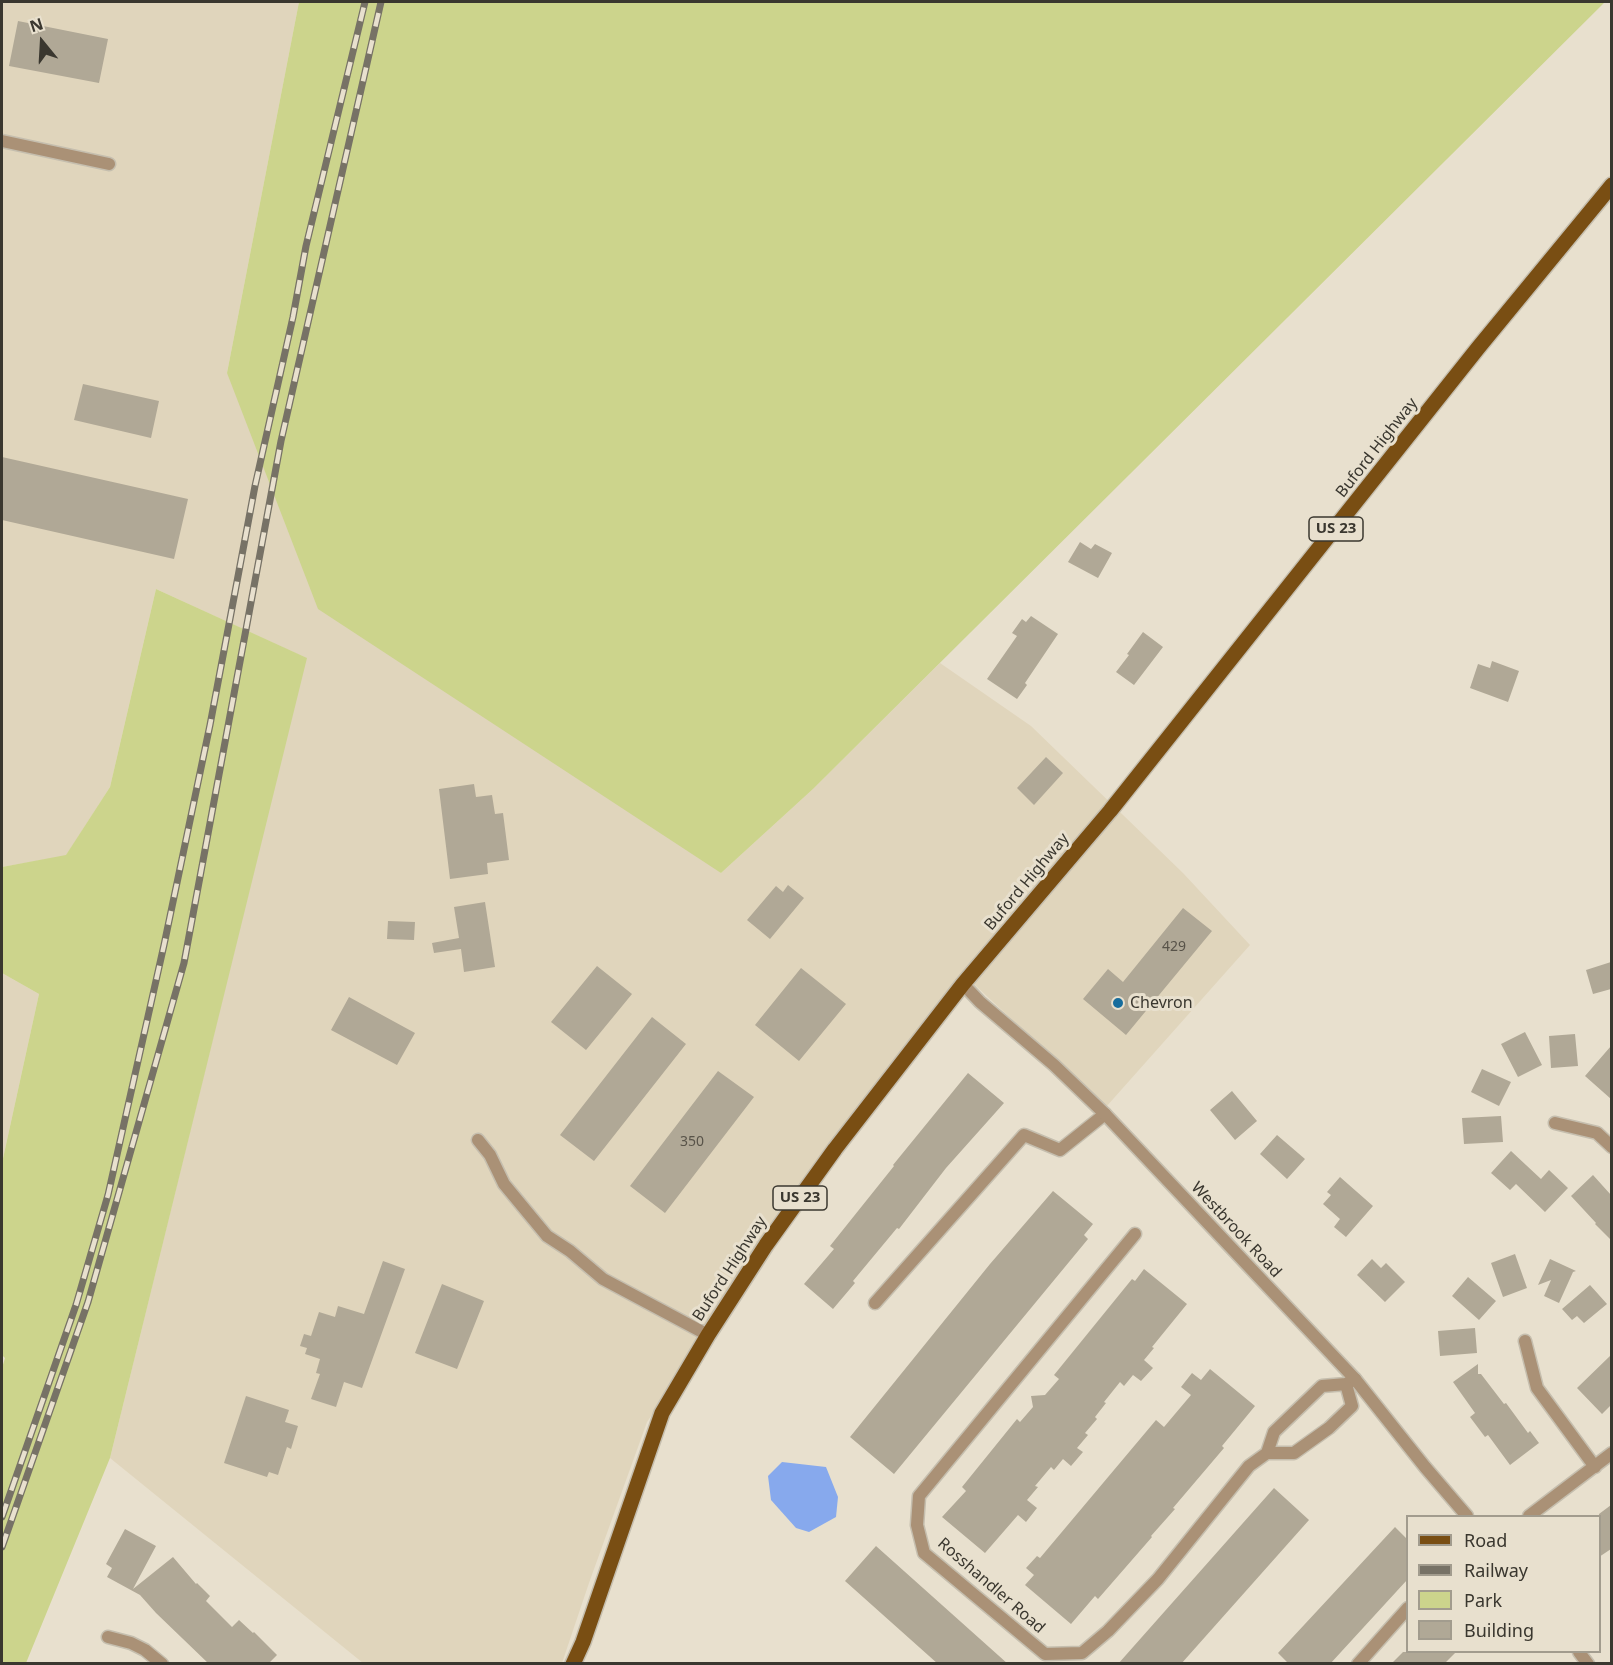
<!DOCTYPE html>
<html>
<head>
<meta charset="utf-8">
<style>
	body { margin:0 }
	#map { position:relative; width:1613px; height:1665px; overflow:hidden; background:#e8e0ce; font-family:"Noto Sans",sans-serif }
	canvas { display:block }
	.frame { position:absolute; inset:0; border:3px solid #3a372f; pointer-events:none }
	.legend { position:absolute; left:1406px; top:1515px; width:195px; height:138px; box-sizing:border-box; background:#e8e0ce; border:2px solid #a29c8e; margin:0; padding:8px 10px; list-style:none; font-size:18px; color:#3a372f }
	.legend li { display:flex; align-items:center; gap:12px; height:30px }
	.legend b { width:30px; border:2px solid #a29c8e }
	.north { position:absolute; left:12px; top:12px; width:60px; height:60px; -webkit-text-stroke:4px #e8e0ce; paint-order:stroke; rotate:342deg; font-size:16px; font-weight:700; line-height:24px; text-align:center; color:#3a372f }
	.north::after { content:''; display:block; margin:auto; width:21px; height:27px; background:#3a372f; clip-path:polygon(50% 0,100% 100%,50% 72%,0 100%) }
</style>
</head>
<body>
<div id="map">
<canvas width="1613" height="1665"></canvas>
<div class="frame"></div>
<ul class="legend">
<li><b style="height:8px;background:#794e13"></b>Road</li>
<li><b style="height:8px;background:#777266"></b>Railway</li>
<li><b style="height:16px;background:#ccd48c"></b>Park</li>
<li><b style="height:16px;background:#b0a896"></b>Building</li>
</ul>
<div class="north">N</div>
</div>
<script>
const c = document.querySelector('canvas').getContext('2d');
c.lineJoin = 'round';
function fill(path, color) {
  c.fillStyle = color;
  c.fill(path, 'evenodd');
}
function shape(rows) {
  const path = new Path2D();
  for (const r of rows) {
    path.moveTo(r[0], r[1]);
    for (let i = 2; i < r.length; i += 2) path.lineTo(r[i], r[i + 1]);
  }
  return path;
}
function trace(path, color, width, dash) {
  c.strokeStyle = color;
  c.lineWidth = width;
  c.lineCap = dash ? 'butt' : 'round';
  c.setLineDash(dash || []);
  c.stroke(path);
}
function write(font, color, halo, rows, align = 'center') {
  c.font = font + ' "Noto Sans",sans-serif';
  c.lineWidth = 6;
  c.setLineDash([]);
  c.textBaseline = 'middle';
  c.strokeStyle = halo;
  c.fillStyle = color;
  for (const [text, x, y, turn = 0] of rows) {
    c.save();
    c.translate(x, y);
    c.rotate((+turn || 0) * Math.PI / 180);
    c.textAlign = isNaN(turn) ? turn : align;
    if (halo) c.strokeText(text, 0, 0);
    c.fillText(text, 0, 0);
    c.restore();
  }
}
const built = shape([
	[2,2,299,2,227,373,721,873,813,789,940,663,1031,726,1183,873,1250,945,1106,1107,963,974,778,1216,714,1324,647,1422,589,1583,562,1663,363,1663,110,1458,306,658,156,589,110,787,66,856,2,867],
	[2,973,39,994,2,1163]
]);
const green = shape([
	[299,2,1605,2,813,789,721,873,318,609,227,373],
	[156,589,307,658,110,1458,26,1663,2,1663,2,1368,5,1358,2,1355,2,1163,39,994,2,973,2,867,66,855,110,787]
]);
const water = shape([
	[782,1462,826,1467,838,1497,836,1517,809,1532,796,1528,771,1500,768,1476]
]);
const building = shape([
	[18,21,108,39,99,83,9,66],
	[83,384,159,401,151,438,74,420],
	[2,457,188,499,174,559,2,520],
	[1080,542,1091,549,1095,544,1112,553,1098,578,1068,562],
	[1031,616,1058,634,1025,683,1027,685,1017,699,987,679,1017,636,1012,633,1022,619,1026,622],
	[1143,632,1163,647,1134,685,1116,672,1129,655,1127,654],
	[1492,661,1519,671,1508,702,1470,688,1478,664,1490,668],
	[1046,757,1063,773,1034,805,1017,788],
	[474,784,476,797,492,795,495,814,503,813,509,860,487,863,488,874,450,879,439,789],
	[788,885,804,898,770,939,747,920,776,886,783,892],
	[485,902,495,967,464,972,461,949,434,953,432,943,459,938,454,907],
	[1183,908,1212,931,1126,1035,1083,999,1108,969,1123,982],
	[388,921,415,922,414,940,387,939],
	[1611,962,1611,989,1593,994,1586,970],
	[597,966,632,994,586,1050,551,1022],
	[801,968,846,1004,799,1061,755,1025],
	[349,997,415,1033,397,1065,331,1030],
	[652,1017,686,1044,594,1161,560,1135],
	[1525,1032,1542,1065,1518,1077,1501,1044],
	[1575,1034,1578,1066,1551,1068,1549,1036],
	[1611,1046,1611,1099,1585,1076],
	[1482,1069,1511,1082,1499,1106,1471,1092],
	[718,1071,754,1097,665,1213,630,1186],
	[968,1073,1004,1103,946,1168,899,1229,897,1228,853,1281,855,1283,833,1309,804,1284,834,1249,830,1246,894,1166,893,1165],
	[1232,1091,1257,1121,1235,1140,1210,1110],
	[1501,1116,1503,1142,1464,1144,1462,1118],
	[1277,1135,1305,1159,1287,1179,1260,1154],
	[1511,1151,1541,1179,1549,1170,1568,1188,1545,1212,1516,1184,1510,1190,1491,1173],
	[1593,1175,1611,1195,1611,1240,1595,1224,1596,1223,1571,1196],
	[1340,1177,1373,1206,1346,1237,1334,1227,1340,1219,1323,1204,1331,1195,1327,1192],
	[1053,1191,1093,1224,1084,1235,1088,1239,894,1474,850,1437,990,1264],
	[1515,1254,1527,1288,1503,1297,1491,1263],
	[1372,1259,1381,1268,1386,1263,1405,1282,1385,1302,1357,1275],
	[1550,1259,1576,1271,1573,1272,1559,1303,1544,1296,1551,1280,1538,1285],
	[383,1261,405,1269,362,1388,344,1382,336,1407,311,1399,320,1374,316,1373,320,1359,305,1354,307,1348,300,1346,304,1334,311,1336,319,1312,335,1317,338,1306,364,1314],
	[1144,1269,1187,1304,1152,1347,1154,1348,1144,1360,1153,1368,1141,1381,1133,1375,1124,1386,1120,1382,1104,1402,1106,1403,1095,1417,1097,1419,1085,1433,1088,1435,1077,1448,1083,1452,1071,1466,1063,1459,1054,1470,1051,1467,1035,1486,1038,1487,1027,1500,1037,1508,1026,1522,1018,1515,985,1553,942,1517,966,1491,962,1487,1017,1419,1020,1422,1033,1407,1031,1396,1045,1395,1059,1379,1054,1375,1132,1279,1135,1281],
	[1468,1277,1496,1301,1479,1320,1452,1296],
	[442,1284,484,1301,457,1369,415,1353],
	[1590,1285,1607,1304,1584,1323,1577,1316,1572,1320,1562,1309],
	[1475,1328,1477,1353,1440,1356,1438,1331],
	[1611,1355,1611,1405,1602,1414,1577,1388],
	[1478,1364,1478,1374,1481,1374,1504,1404,1506,1403,1528,1433,1530,1431,1539,1443,1510,1465,1488,1435,1485,1437,1470,1417,1475,1413,1453,1382],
	[1210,1369,1255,1406,1222,1446,1224,1448,1173,1508,1175,1509,1151,1536,1152,1537,1098,1599,1095,1596,1071,1624,1025,1585,1034,1575,1026,1568,1037,1556,1040,1558,1156,1420,1164,1427,1191,1395,1181,1387,1192,1373,1201,1380],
	[246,1396,289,1410,285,1422,298,1426,291,1449,287,1447,278,1475,269,1472,267,1477,224,1463],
	[1274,1488,1309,1520,1181,1664,1118,1664],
	[1611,1505,1611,1549,1599,1557,1599,1514],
	[1395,1527,1407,1539,1407,1580,1330,1664,1289,1664,1278,1653],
	[125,1529,156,1546,133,1589,173,1557,196,1584,197,1583,210,1596,206,1601,232,1627,239,1620,253,1633,254,1632,277,1655,268,1664,209,1664,156,1613,140,1595,107,1577,112,1568,106,1564],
	[876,1546,1008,1664,938,1664,845,1581],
	[1403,1652,1456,1652,1444,1664,1391,1664]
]);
const minor = shape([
	[2,141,109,164],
	[1555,1123,1597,1133,1612,1147],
	[478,1140,490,1155,504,1184,547,1236,570,1251,603,1279,708,1335],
	[1135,1234,919,1496,917,1525,924,1553,1045,1654,1082,1653,1108,1631,1158,1579,1249,1466,1267,1453,1274,1432,1322,1386,1346,1384,1355,1379],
	[875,1303,1024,1135,1060,1150,1105,1114],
	[1525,1341,1537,1388,1595,1467],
	[1267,1453,1294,1453,1329,1428,1352,1406,1346,1384],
	[1529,1516,1612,1453],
	[108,1637,131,1643,145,1650,162,1664],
	[1358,1664,1408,1608]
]);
const tertiary = shape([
	[963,984,980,1002,1054,1065,1105,1114,1355,1379,1425,1467,1467,1516],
	[1579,1652,1588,1664]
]);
const primary = shape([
	[573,1664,583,1642,662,1413,708,1335,766,1245,835,1149,963,984,1110,811,1478,348,1612,185]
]);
const rail = shape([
	[2,1517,76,1305,108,1195,164,945,210,725,255,486,293,317,306,246,365,2],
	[2,1547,88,1302,184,963,281,441,381,2]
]);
const markers = [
	[1118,1003,6,"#176d9d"]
];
const numberNames = [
	["429",1174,947],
	["350",692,1142]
];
const shields = [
	[1336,529,54],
	[800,1198,54]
];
const shieldNames = [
	["US 23",1336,529],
	["US 23",800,1198]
];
const streetNames = [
	["Buford Highway",1377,448,-52],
	["Buford Highway",1027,882,-50],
	["Westbrook Road",1236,1230,47],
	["Buford Highway",730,1269,-57],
	["Rosshandler Road",991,1586,41]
];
const poiNames = [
	["Chevron",1130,1003]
];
fill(built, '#e0d5bc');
fill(green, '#ccd48c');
fill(water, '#87a9ed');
fill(building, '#b0a896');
trace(minor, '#c5beae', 15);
trace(tertiary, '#c5beae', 15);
trace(primary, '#c5beae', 18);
trace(minor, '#aa9176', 12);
trace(tertiary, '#aa9176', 12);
trace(primary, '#794e13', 15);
trace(rail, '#777266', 7);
trace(rail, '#e8e0ce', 4.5, [14]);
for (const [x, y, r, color] of markers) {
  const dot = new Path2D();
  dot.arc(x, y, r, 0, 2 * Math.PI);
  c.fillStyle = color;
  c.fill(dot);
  trace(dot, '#e8e0ce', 2);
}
write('14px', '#585349', null, numberNames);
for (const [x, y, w] of shields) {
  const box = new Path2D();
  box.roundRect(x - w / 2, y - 12, w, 24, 4.5);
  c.fillStyle = '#e8e0ce';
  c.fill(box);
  trace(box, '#3a372f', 1.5);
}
write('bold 15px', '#3a372f', null, shieldNames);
write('16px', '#3a372f', '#e8e0ce', streetNames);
write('16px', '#3a372f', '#e8e0ce', poiNames, 'left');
</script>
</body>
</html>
